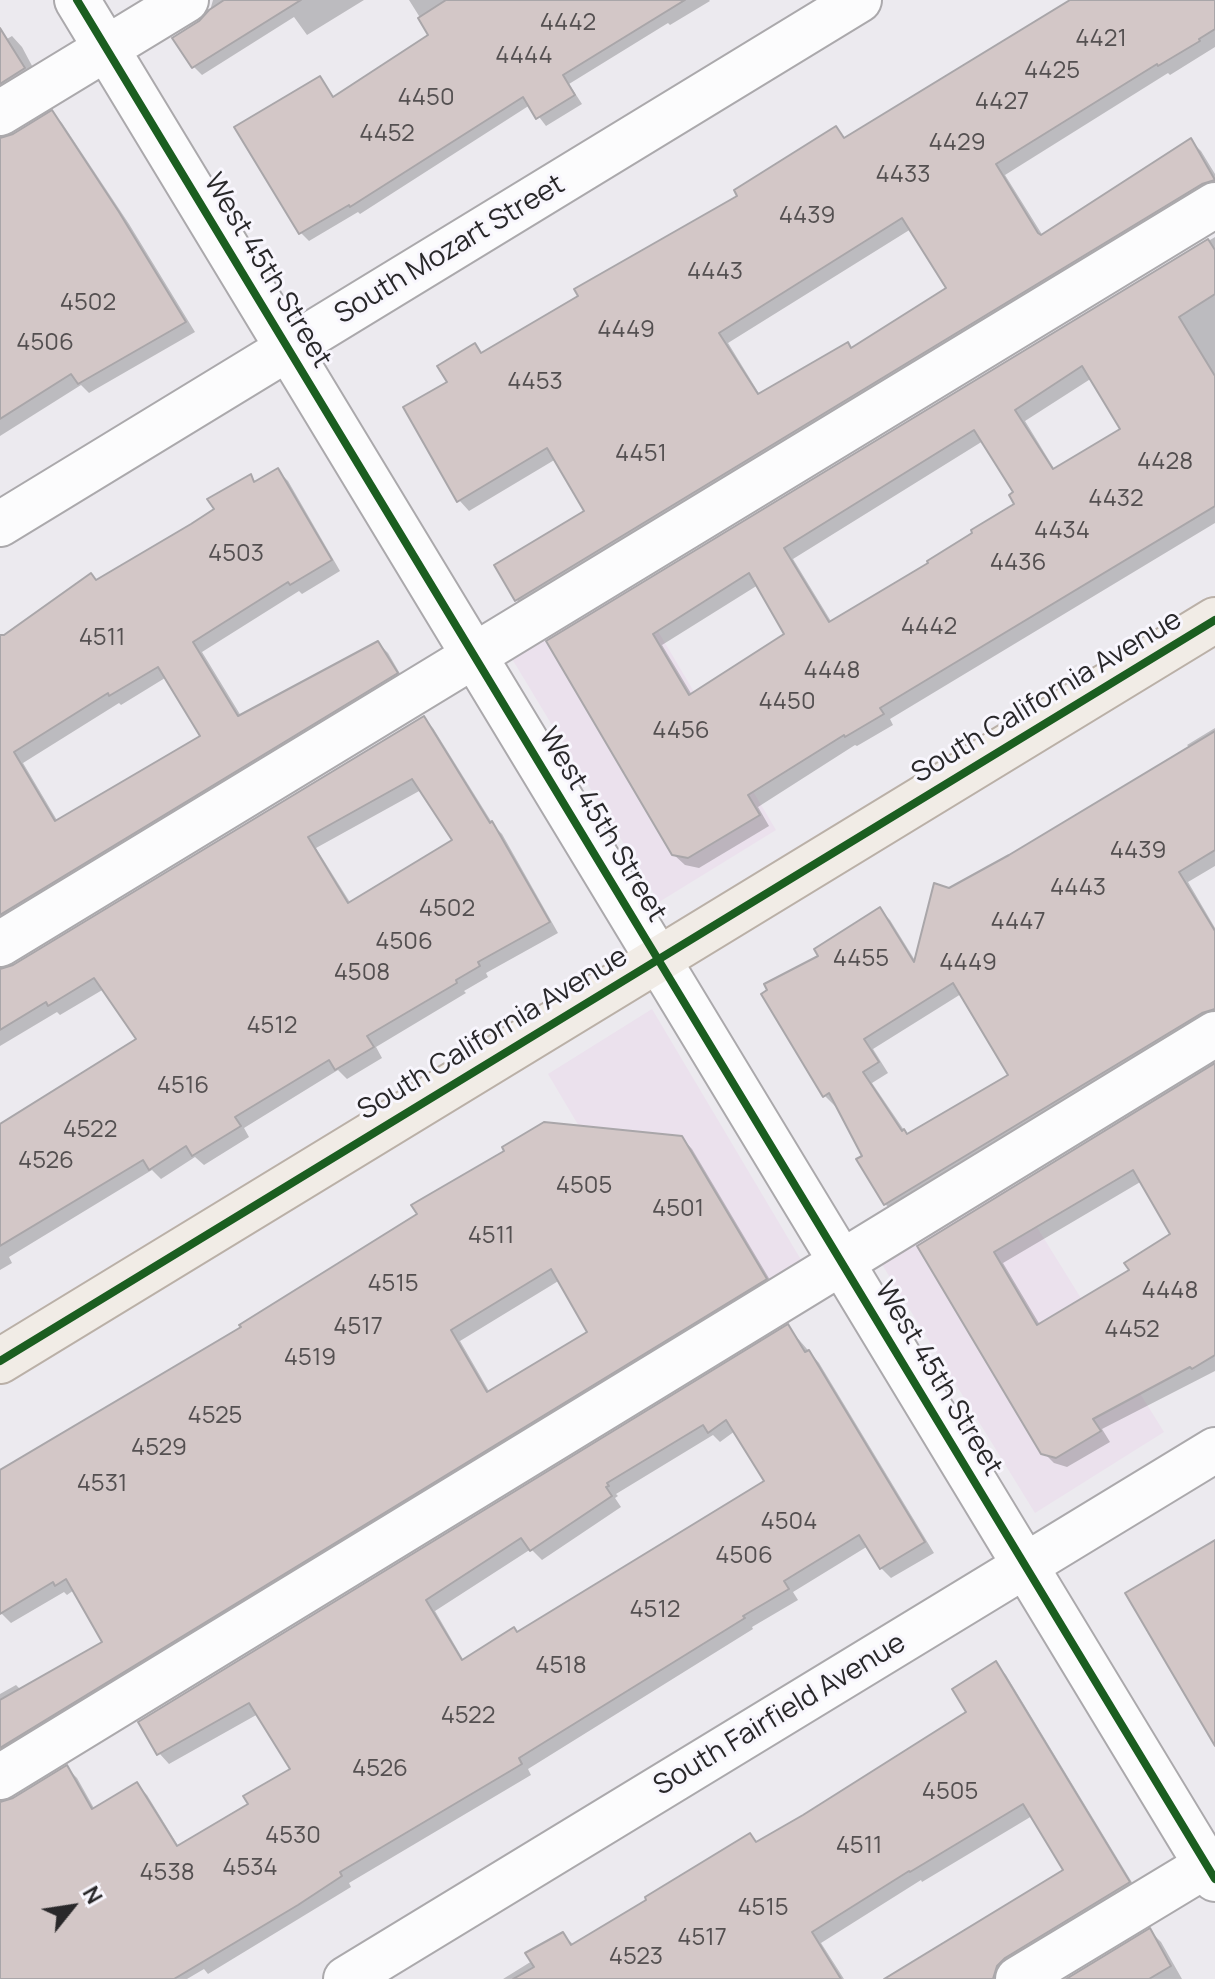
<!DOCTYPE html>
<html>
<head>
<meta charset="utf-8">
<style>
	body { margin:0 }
	#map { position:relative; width:1215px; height:1979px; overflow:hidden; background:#eceaef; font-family:Manrope,sans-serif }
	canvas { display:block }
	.north { position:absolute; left:32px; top:1867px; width:80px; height:80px; -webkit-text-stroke:6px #f8f6fd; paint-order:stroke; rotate:60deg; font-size:22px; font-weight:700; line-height:32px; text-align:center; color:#29282a }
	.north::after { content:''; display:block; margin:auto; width:28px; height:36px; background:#29282a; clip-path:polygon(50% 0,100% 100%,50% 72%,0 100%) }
</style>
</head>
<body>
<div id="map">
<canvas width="1215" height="1979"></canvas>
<div class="north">N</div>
</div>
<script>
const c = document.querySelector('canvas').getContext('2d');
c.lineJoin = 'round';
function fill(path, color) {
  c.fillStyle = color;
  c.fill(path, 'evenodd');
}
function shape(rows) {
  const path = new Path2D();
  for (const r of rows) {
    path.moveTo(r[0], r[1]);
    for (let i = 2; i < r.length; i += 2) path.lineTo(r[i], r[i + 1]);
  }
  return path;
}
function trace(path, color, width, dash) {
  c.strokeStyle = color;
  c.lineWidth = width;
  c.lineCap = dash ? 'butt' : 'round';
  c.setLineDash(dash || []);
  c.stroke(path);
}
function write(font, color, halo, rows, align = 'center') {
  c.font = font + ' Manrope,sans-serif';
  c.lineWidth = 6;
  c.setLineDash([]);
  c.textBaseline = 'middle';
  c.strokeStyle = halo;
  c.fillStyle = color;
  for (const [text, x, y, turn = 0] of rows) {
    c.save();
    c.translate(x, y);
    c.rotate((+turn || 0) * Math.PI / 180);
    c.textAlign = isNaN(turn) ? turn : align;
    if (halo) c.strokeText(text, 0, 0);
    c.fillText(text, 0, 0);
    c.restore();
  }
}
const commercial = shape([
	[620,567,776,830,659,902,500,639],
	[652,1009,813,1280,708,1344,548,1074],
	[999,1166,1164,1432,1035,1513,870,1245]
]);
const shadow = shape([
	[213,0,364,0,307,35,294,17,202,75,194,67],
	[409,0,709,0,710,1,670,25,668,23,569,84,582,104,546,126,530,105,360,214,358,212,309,241,301,233,320,78,335,99,431,35],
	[1074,0,1215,0,1215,47,1170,75,1168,73,1005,175,1043,236,1191,141,1201,151,1215,174,1215,193,527,610,517,600,497,566,587,512,556,459,469,511,459,500,449,383,475,345,483,354,740,197,836,128,846,139],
	[911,229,948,289,852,349,848,345,760,395,728,343],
	[12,36,22,47,38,77,0,100,0,43],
	[52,113,62,123,129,224,195,332,89,393,81,385,0,436,0,140,14,136],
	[1215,237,1215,523,890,719,893,725,857,746,855,745,758,807,769,826,699,868,685,865,673,854,548,642],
	[1092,378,1123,430,1055,470,1025,421],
	[983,441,1016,493,1017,505,931,564,832,623,793,559],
	[758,585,787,635,692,695,662,645],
	[278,471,288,481,340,571,302,594,299,591,202,652,241,716,378,643,388,653,406,684,0,931,0,637,4,638,216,509,250,476,257,483],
	[165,678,202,736,58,822,23,763,119,703,121,705],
	[423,718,433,728,494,826,502,834,558,933,486,973,488,977,464,991,466,993,376,1047,382,1058,347,1079,338,1070,244,1128,249,1137,204,1165,195,1157,161,1179,152,1170,9,1257,12,1263,0,1270,0,1128,139,1040,104,989,60,1015,57,1012,0,1046,0,971,14,967],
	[421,790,454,841,351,904,316,848],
	[1215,728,1215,866,1188,882,1215,928,1215,1022,896,1214,885,1204,837,1104,835,1106,825,1096,821,956,880,910,890,920,916,962,949,890,1010,857,1190,748,1187,745],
	[961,994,1010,1075,908,1136,872,1083,888,1073,873,1049],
	[1215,1066,1215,1371,1102,1429,1110,1442,1067,1467,1054,1463,1043,1452,920,1246],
	[1142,1181,1173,1235,1132,1271,1040,1325,1003,1263],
	[682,1138,692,1149,776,1290,0,1764,0,1694,16,1685,21,1690,104,1642,74,1590,67,1595,64,1592,11,1623,0,1612,0,1472],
	[560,1280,590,1333,490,1393,460,1341],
	[788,1327,819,1363,934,1553,891,1578,881,1568,868,1546,793,1592,798,1600,752,1627,753,1629,528,1769,531,1775,349,1883,351,1887,208,1974,204,1969,187,1979,0,1979,0,1804,14,1800,67,1768,77,1778,95,1810,137,1785,147,1795,179,1847,251,1805,293,1770,258,1714,169,1764,159,1753],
	[735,1431,766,1482,518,1634,464,1661,435,1611,531,1549,542,1560,621,1507,615,1498,618,1496,616,1494,713,1435,720,1442],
	[996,1664,1006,1675,1139,1894,1006,1979,886,1979,1066,1870,1032,1816,922,1882,921,1880,821,1943,844,1979,503,1979,532,1961,563,1935,574,1945,750,1835,758,1843,969,1712],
	[1150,1931,1161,1942,1182,1979,1070,1979]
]);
const building = shape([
	[224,0,301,0,192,68,172,38,199,21,209,10,224,0],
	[446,0,685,0,563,75,575,95,536,119,523,97,350,207,349,205,299,234,234,127,320,76,333,97,428,35,418,18,446,0],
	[1070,0,1215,0,1215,29,1199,39,1200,41,1158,66,1157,64,996,164,1038,233,1041,235,1191,138,1215,180,1202,184,515,601,494,565,584,511,547,448,457,502,403,407,447,382,437,366,475,343,481,353,578,296,574,289,737,196,734,190,836,126,844,138,1070,0],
	[902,218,946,288,851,348,848,342,758,394,719,333,902,218],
	[0,28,25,68,0,84,0,28],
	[52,110,119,212,186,322,78,384,71,374,0,419,0,138,13,134,52,110],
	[1208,239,1215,250,1215,294,1179,317,1215,376,1215,506,880,708,884,714,845,737,844,735,748,795,760,815,688,858,672,855,546,641,1208,239],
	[1082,366,1120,429,1053,469,1015,410,1082,366],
	[974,430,1013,492,1009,495,1014,504,971,530,972,533,927,561,928,563,829,622,784,548,974,430],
	[749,573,784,634,689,695,653,634,749,573],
	[278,468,332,560,290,585,288,582,193,642,238,716,378,641,398,673,0,915,0,635,4,635,91,573,96,580,191,524,214,509,207,499,251,474,254,482,278,468],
	[158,667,200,736,55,821,14,752,108,693,109,696,158,667],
	[424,716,490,823,492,821,550,922,478,962,480,966,456,980,457,983,367,1036,374,1047,335,1070,329,1060,235,1117,241,1126,192,1156,186,1146,149,1170,143,1160,0,1246,0,1124,136,1039,94,978,48,1006,46,1002,0,1030,0,969,13,965,424,716],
	[412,779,452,840,348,903,308,837,412,779],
	[1215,731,1215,850,1179,872,1215,931,1215,1009,1202,1013,884,1205,856,1159,862,1156,829,1093,823,1097,761,994,767,990,764,984,818,956,814,949,880,907,914,962,934,883,949,888,1009,855,1215,731],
	[953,983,1008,1075,907,1134,904,1129,902,1131,863,1072,879,1062,864,1039,953,983],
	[1215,1063,1215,1355,1192,1369,1190,1367,1093,1419,1101,1431,1056,1458,1041,1454,917,1246,1215,1063],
	[1133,1170,1170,1234,1124,1263,1129,1270,1037,1325,994,1252,1133,1170],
	[544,1122,682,1136,767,1279,0,1748,0,1700,102,1642,66,1579,55,1586,53,1582,0,1614,0,1470,241,1327,239,1325,417,1214,411,1205,504,1151,502,1147,544,1122],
	[551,1269,587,1332,487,1392,451,1330,551,1269],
	[788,1324,805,1352,809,1350,925,1542,880,1569,859,1535,784,1581,789,1589,743,1616,745,1618,519,1758,522,1764,340,1872,342,1876,298,1905,174,1979,0,1979,0,1802,13,1798,67,1765,92,1809,137,1782,177,1846,248,1804,243,1796,290,1769,249,1703,157,1755,138,1722,788,1324],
	[726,1420,764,1481,517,1632,514,1627,462,1660,426,1600,521,1538,530,1551,612,1496,606,1487,609,1486,607,1483,703,1425,708,1433,726,1420],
	[1215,1540,1215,1746,1125,1593,1215,1540],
	[996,1661,1130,1882,1005,1958,997,1966,993,1979,884,1979,1063,1870,1023,1804,910,1872,909,1871,812,1932,841,1979,513,1979,534,1967,525,1953,563,1932,571,1945,646,1900,645,1897,750,1833,756,1842,803,1815,966,1712,952,1689,996,1661],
	[1150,1928,1171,1966,1149,1979,1066,1979,1150,1928]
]);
const minor = shape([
	[77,0,1215,1879],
	[0,113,186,0],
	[0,524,859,0],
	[0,944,1215,205],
	[0,1777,1215,1034],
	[346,1979,1215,1450],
	[1018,1979,1215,1860]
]);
const major = shape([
	[0,1361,1215,620]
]);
const cycleway = shape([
	[77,0,1215,1879],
	[0,1361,1215,620]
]);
const numberNames = [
	["4442",568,23],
	["4421",1101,39],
	["4444",524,56],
	["4425",1052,71],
	["4450",426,98],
	["4427",1002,102],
	["4452",387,134],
	["4429",957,143],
	["4433",903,175],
	["4439",807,216],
	["4443",715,272],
	["4502",88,303],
	["4449",626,330],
	["4506",45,343],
	["4453",535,382],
	["4451",641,454],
	["4428",1165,462],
	["4432",1116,499],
	["4434",1062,531],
	["4503",236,554],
	["4436",1018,563],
	["4442",929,627],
	["4511",102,638],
	["4448",832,671],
	["4450",787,702],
	["4456",681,731],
	["4439",1138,851],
	["4443",1078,888],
	["4502",447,909],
	["4447",1018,922],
	["4506",404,942],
	["4455",861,959],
	["4449",968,963],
	["4508",362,973],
	["4512",272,1026],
	["4516",183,1086],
	["4522",90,1130],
	["4526",46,1161],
	["4505",584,1186],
	["4501",678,1209],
	["4511",491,1236],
	["4515",393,1284],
	["4448",1170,1291],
	["4517",358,1327],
	["4452",1132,1330],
	["4519",310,1358],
	["4525",215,1416],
	["4529",159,1448],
	["4531",102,1484],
	["4504",789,1522],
	["4506",744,1556],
	["4512",655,1610],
	["4518",561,1666],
	["4522",468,1716],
	["4526",380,1769],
	["4505",950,1792],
	["4530",293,1836],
	["4511",859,1846],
	["4534",250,1868],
	["4538",167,1873],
	["4515",763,1908],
	["4517",702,1938],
	["4523",636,1957]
];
const streetNames = [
	["South Mozart Street",450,250,-31],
	["West 45th Street",267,271,59],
	["South California Avenue",1047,697,-31],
	["West 45th Street",602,825,59],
	["South California Avenue",493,1034,-31],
	["West 45th Street",938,1379,59],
	["South Fairfield Avenue",780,1715,-31]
];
fill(commercial, '#ebe1ed');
fill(shadow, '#0003');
fill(building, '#d3c7c7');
trace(building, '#a9a6a9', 2);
trace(minor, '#aba9ac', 48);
trace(major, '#bab0a7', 48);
trace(minor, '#fcfcfd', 44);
trace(major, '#f1ece6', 44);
trace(cycleway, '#1b5e20', 8);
write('24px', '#545051', null, numberNames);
write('28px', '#29282a', '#f8f6fd', streetNames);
</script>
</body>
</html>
